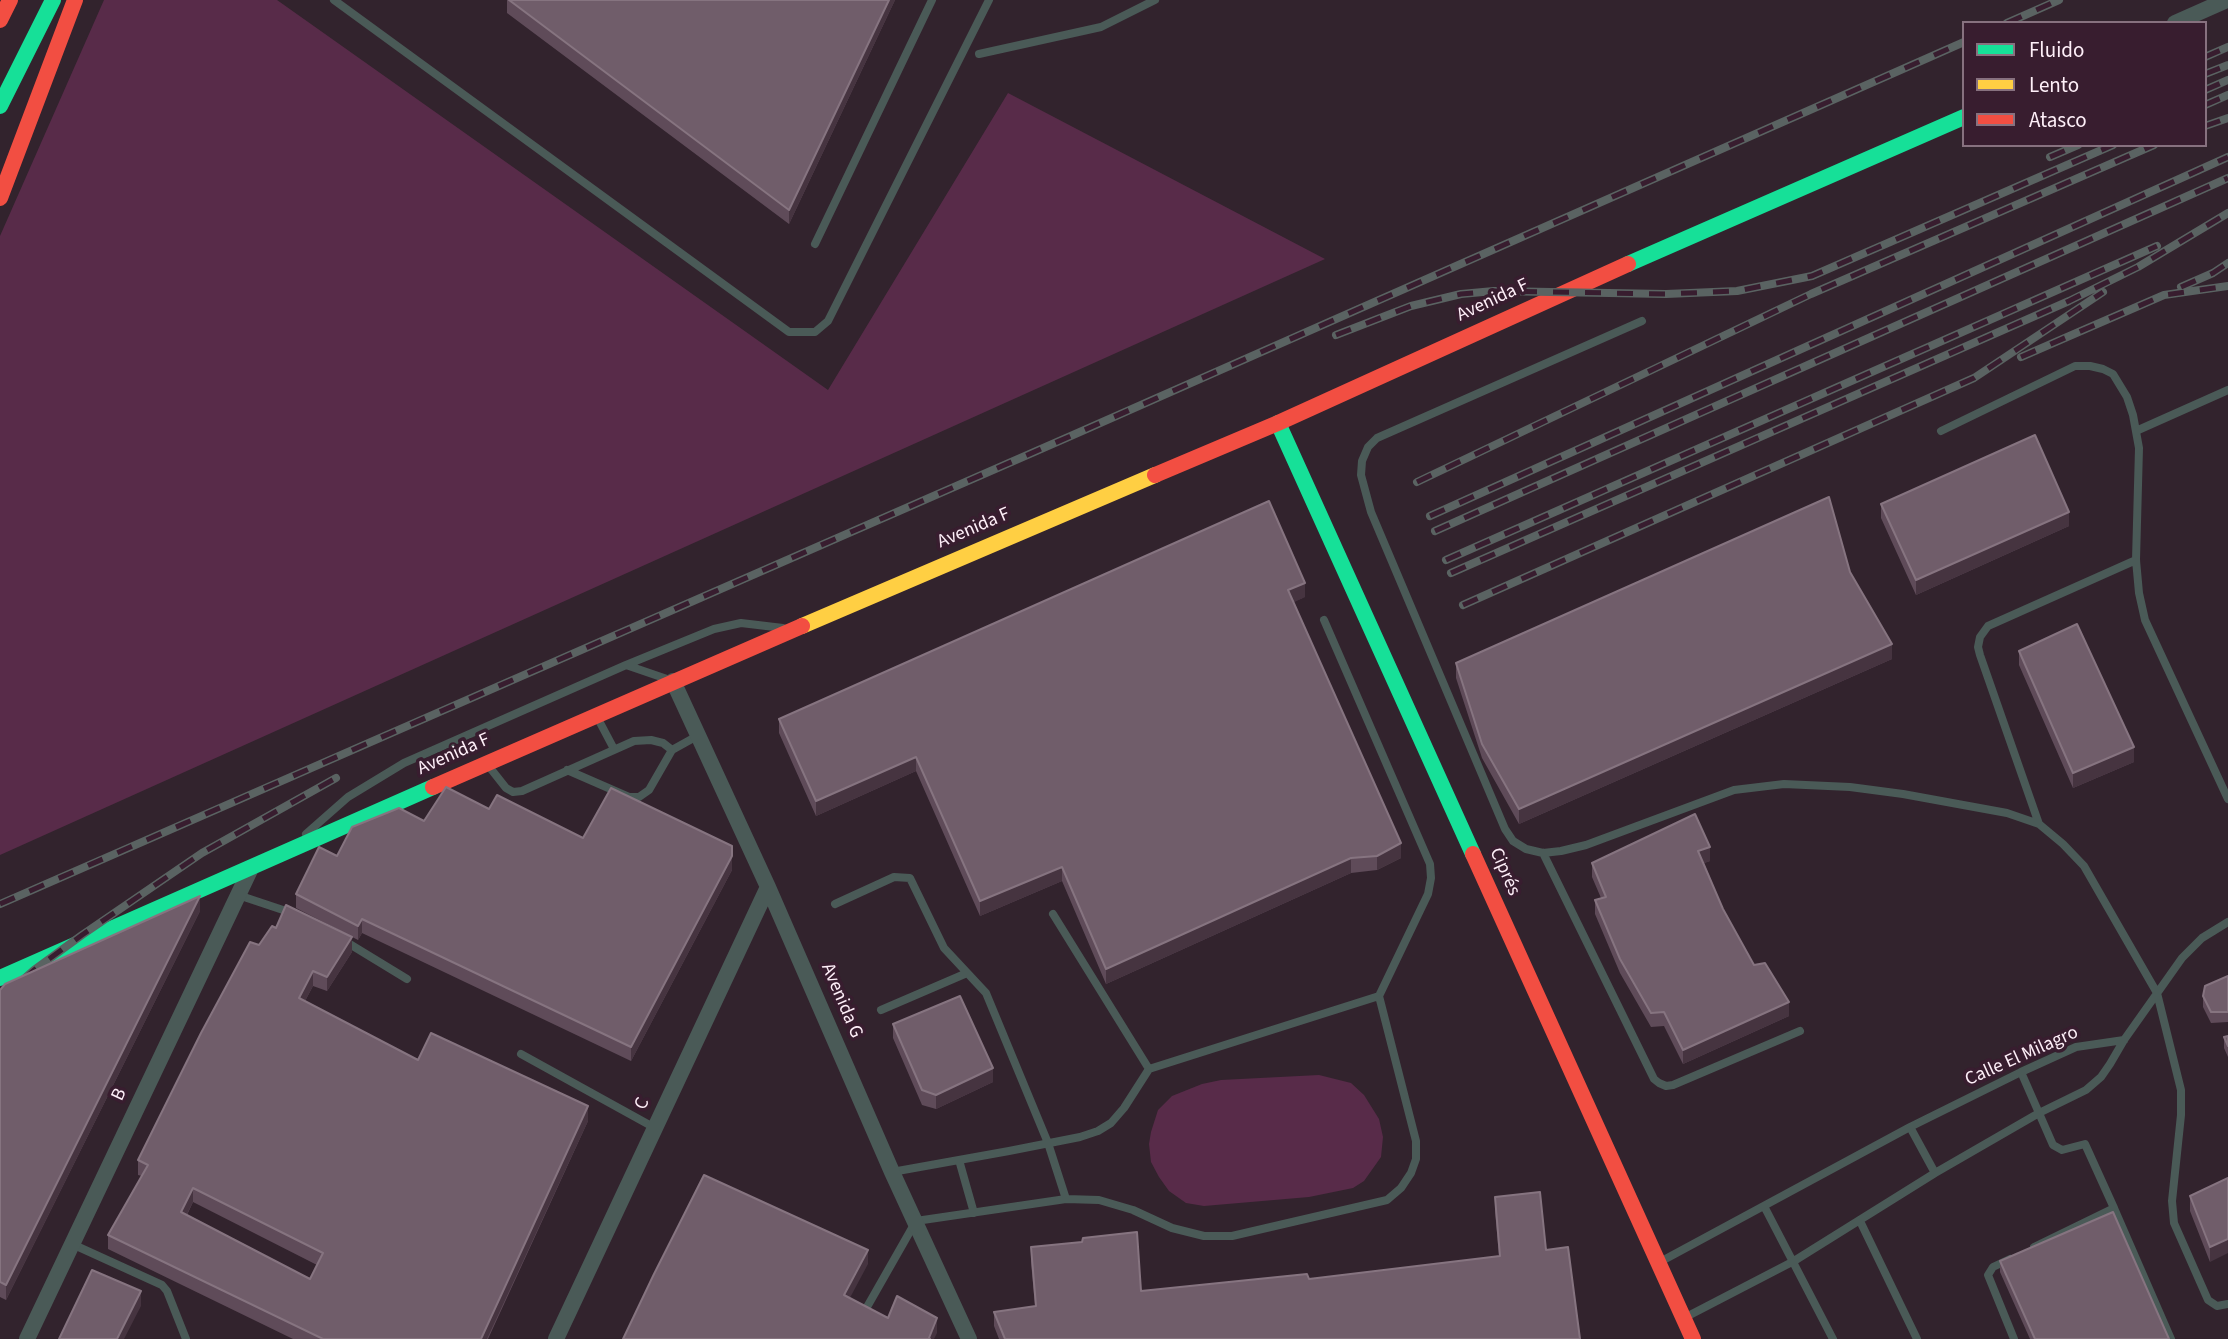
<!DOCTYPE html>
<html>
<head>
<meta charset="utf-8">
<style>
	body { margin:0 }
	#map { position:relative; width:2228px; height:1339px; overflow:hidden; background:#32232d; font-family:"Source Sans 3",sans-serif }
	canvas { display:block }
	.legend { position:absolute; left:1962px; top:21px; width:245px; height:126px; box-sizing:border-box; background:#381d2f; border:2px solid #87717f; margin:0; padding:9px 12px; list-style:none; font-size:21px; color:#feeff8 }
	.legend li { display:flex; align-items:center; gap:14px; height:35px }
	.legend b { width:35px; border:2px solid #87717f }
</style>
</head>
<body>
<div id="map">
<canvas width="2228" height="1339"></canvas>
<ul class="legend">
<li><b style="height:9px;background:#16e098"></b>Fluido</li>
<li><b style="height:9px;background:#ffcf43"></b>Lento</li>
<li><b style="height:9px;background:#f24e42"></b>Atasco</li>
</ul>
</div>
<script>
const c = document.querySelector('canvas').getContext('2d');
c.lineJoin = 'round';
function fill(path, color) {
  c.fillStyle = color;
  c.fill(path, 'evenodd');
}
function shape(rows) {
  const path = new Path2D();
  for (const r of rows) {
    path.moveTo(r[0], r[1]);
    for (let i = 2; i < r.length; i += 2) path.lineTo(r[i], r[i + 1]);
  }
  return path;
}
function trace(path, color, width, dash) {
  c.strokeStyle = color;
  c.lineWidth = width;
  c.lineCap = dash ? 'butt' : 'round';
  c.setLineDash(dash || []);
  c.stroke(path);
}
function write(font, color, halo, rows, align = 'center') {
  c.font = font + ' "Source Sans 3",sans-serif';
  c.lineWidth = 7;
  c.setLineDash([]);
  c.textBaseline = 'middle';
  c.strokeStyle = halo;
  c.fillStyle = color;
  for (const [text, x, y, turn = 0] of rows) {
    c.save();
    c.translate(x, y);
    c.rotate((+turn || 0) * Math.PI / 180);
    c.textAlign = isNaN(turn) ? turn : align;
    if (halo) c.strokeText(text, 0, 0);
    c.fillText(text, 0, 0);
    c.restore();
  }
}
const green = shape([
	[104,0,277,0,828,390,1008,93,1325,259,0,855,0,236],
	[1319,1075,1351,1083,1364,1095,1379,1119,1383,1137,1381,1157,1364,1181,1353,1188,1309,1197,1204,1206,1186,1203,1169,1191,1159,1177,1151,1162,1149,1144,1151,1132,1158,1110,1172,1096,1202,1084,1221,1080]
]);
const lane = shape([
	[334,0,789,332,815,332,828,321,989,0],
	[979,54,1101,27,1155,0],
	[815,244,932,0],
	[1642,321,1377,438,1368,447,1362,461,1361,475,1371,512,1505,829,1513,841,1526,849,1543,853,1561,851,1586,845,1734,790,1784,784,1850,787,1903,794,2007,813,2039,824,2063,844,2084,866,2157,993,2181,1090,2181,1115,2172,1201,2174,1223,2208,1300,2217,1306,2228,1304],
	[1941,431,2075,366,2090,366,2103,369,2113,374,2127,397,2133,415,2139,448,2136,560,2139,593,2145,620,2228,799],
	[2136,431,2228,390],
	[1324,620,1430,864,1431,878,1428,894,1379,996],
	[626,665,714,629,741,623,783,628],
	[596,715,614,749],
	[487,764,506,788,513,792,522,791,634,741,651,740,663,743,672,750,699,735],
	[567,770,629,797,639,797,649,790,672,750],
	[2039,824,1980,655,1978,647,1980,637,1988,626,2136,560],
	[306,834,348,797,404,763,626,665,667,679],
	[1543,853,1654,1079,1659,1083,1666,1086,1673,1085,1800,1031],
	[238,895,292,913],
	[835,904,894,877,910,878,944,948,986,993,1048,1143,1066,1199],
	[343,940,407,979],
	[881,1010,967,973],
	[521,1054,655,1128],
	[2021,1072,2053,1145,2062,1150,2085,1144,2114,1208],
	[1910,1127,1935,1173],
	[959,1160,974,1213],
	[892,1172,1009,1151,1080,1137,1098,1131,1111,1123,1124,1108,1149,1069],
	[1764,1206,1833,1339],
	[1860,1221,1917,1339],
	[72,1244,162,1285,167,1291,186,1339],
	[2034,1247,2114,1208,2171,1339],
	[2010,1259,1993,1267,1988,1275,2014,1339],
	[1658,1263,1910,1127,2021,1072,2076,1047,2124,1040],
	[867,1307,916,1221,1066,1199,1099,1200,1133,1210,1172,1228,1204,1236,1232,1236,1387,1200,1401,1188,1411,1173,1416,1159,1416,1141,1379,996,1149,1069,1053,914],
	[1686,1317,1794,1261,1935,1173,2039,1113,2086,1090,2101,1077,2110,1064,2124,1040,2182,958,2202,938,2228,922]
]);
const street = shape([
	[2175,23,2227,0],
	[673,681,768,887,892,1172,969,1339],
	[27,1339,251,868],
	[556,1339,768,887]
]);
const fast = shape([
	[0,106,53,0],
	[1628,264,1964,117],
	[1278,423,1473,854],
	[0,978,433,787]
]);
const slow = shape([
	[802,626,1155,475]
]);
const jam = shape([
	[0,20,10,0],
	[0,198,75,0],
	[1155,475,1278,423,1628,264],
	[433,787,802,626],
	[1473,854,1693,1339]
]);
const rail = shape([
	[2007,23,2059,0],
	[2205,57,2228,47],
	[2205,74,2228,65],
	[2205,90,2228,80],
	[2205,105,2228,95],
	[2205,126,2228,118],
	[2050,157,2078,145],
	[2181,287,2213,273,2228,263],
	[1336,335,1411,306,1461,294,1494,291,1666,294,1737,291,1812,276,2113,145],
	[2021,357,2164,295,2228,286],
	[1417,482,1811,294,2154,145],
	[1430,516,2228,157],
	[1435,531,2228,178],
	[1446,560,2157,246],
	[1451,573,2069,301,2138,267,2228,213],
	[1463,605,1974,378,2103,292],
	[0,904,1073,435,1964,42],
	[0,1000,34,970,82,935,202,853,336,778]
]);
const wall = shape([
	[507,0,895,0,789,224,507,13],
	[1881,504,2069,526,1916,595,1881,518],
	[1850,572,1892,659,1519,824,1482,758,1456,678,1456,663],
	[1305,597,1293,602,1401,858,1377,870,1351,873,1106,984,1062,881,980,916,916,771,816,816,779,733,779,719],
	[2019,651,2134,762,2073,788,2019,665],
	[489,809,583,838,732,870,631,1061,362,933,358,940,296,908,296,894,337,856,424,821],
	[1710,861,1704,863,1723,909,1754,965,1789,1016,1683,1064,1664,1026,1651,1027,1620,973,1595,914,1595,900,1601,898,1592,877,1592,863],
	[200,911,6,1300,0,1297,0,990],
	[259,945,352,952,327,991,313,986,305,1001,418,1060,588,1121,488,1339,293,1339,108,1249,108,1235,142,1176,138,1175,138,1160],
	[193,1202,317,1265,310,1279,187,1215],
	[2228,976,2228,1022,2211,1023,2203,1007,2203,996],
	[893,1024,993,1082,936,1109,922,1105,893,1038],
	[2228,1036,2228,1057,2224,1048,2224,1037],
	[2228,1178,2210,1262,2190,1211,2190,1196],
	[1495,1197,1546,1250,1580,1339,999,1339,994,1326,994,1312,1035,1306,1031,1262,1031,1247,1082,1242,1141,1291,1309,1279,1499,1256,1495,1211],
	[2000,1261,2169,1339,2030,1339,2000,1272]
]);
const shadedWall = shape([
	[889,0,895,0,789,224,789,210],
	[2069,512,2069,526,1916,595,1916,580],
	[1305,583,1305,597,1288,605,1288,590],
	[1892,644,1892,659,1519,824,1519,809],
	[2134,747,2134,762,2073,788,2073,773],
	[916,757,916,771,816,816,816,801],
	[1401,843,1401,858,1377,870,1377,856],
	[1710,847,1710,861,1698,865,1698,851],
	[732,856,732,870,631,1061,631,1047],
	[1351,858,1351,873,1106,984,1106,969],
	[1062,867,1062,881,980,916,980,901],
	[200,896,200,911,6,1300,6,1285],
	[362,919,362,933,358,940,358,926],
	[352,937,352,952,327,991,327,977],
	[313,971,313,986,299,1012,299,998],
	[1789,1002,1789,1016,1683,1064,1683,1050],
	[993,1068,993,1082,936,1109,936,1095],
	[588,1106,588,1121,487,1339,481,1339],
	[193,1188,193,1202,181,1226,181,1212],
	[2228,1239,2228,1253,2210,1262,2210,1247],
	[868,1250,868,1264,844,1309,844,1295],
	[141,1291,141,1306,124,1339,117,1339],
	[937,1318,937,1333,934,1339,929,1339]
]);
const building = shape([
	[509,0,889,0,789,210,509,0],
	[2035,435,2069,512,1916,580,1881,504,2035,435],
	[1829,497,1850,572,1892,644,1519,809,1482,744,1456,663,1829,497],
	[1269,501,1305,583,1288,590,1401,843,1377,856,1351,858,1106,969,1062,867,980,901,916,757,816,801,779,719,1269,501],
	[2077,624,2134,747,2073,773,2019,651,2077,624],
	[446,787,489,809,497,795,583,838,611,788,732,846,732,856,631,1047,362,919,358,926,296,894,319,847,337,856,352,827,399,808,424,821,446,787],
	[1695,814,1710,847,1698,851,1723,909,1754,965,1765,963,1789,1002,1683,1050,1664,1012,1651,1013,1620,959,1595,900,1606,897,1592,863,1695,814],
	[200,896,6,1285,0,1282,0,990,5,984,200,896],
	[286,905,352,937,327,977,313,971,299,998,418,1060,431,1033,588,1106,481,1339,323,1339,108,1235,148,1165,138,1160,201,1033,250,942,259,945,272,926,276,928,286,905],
	[193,1188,323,1253,310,1279,181,1212,193,1188],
	[2228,976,2228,1012,2211,1012,2203,996,2205,986,2228,976],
	[960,996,993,1068,936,1095,922,1090,893,1024,960,996],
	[2228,1036,2228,1046,2224,1037,2228,1036],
	[704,1175,868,1250,844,1295,888,1318,897,1296,937,1318,929,1338,930,1339,623,1339,654,1274,704,1175],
	[2228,1178,2228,1239,2210,1247,2190,1196,2228,1178],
	[1540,1192,1546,1250,1568,1247,1580,1339,1005,1339,994,1312,1036,1306,1031,1247,1082,1242,1083,1238,1137,1232,1141,1291,1307,1274,1309,1279,1500,1256,1495,1197,1540,1192],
	[2113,1212,2169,1339,2035,1339,2000,1261,2113,1212],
	[92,1270,141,1291,117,1339,59,1339,92,1270]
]);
const streetNames = [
	["Avenida F",1493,301,-25],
	["Avenida F",974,529,-23],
	["Avenida F",454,755,-24],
	["Ciprés",1504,872,66],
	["Avenida G",841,1001,67],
	["Calle El Milagro",2022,1057,-24],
	["B",120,1095,-65],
	["C",643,1104,-65]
];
fill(green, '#582b49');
trace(lane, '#4a5a57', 8);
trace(street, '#4a5a57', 16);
trace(fast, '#16e098', 16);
trace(slow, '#ffcf43', 16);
trace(jam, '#f24e42', 16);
trace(rail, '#5a6362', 8);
trace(rail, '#381d2f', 5, [16]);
fill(wall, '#5f4b59');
fill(shadedWall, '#463440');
fill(building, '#705d6a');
trace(building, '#867480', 2);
write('19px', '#feeff8', '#381d2f', streetNames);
</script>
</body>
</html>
